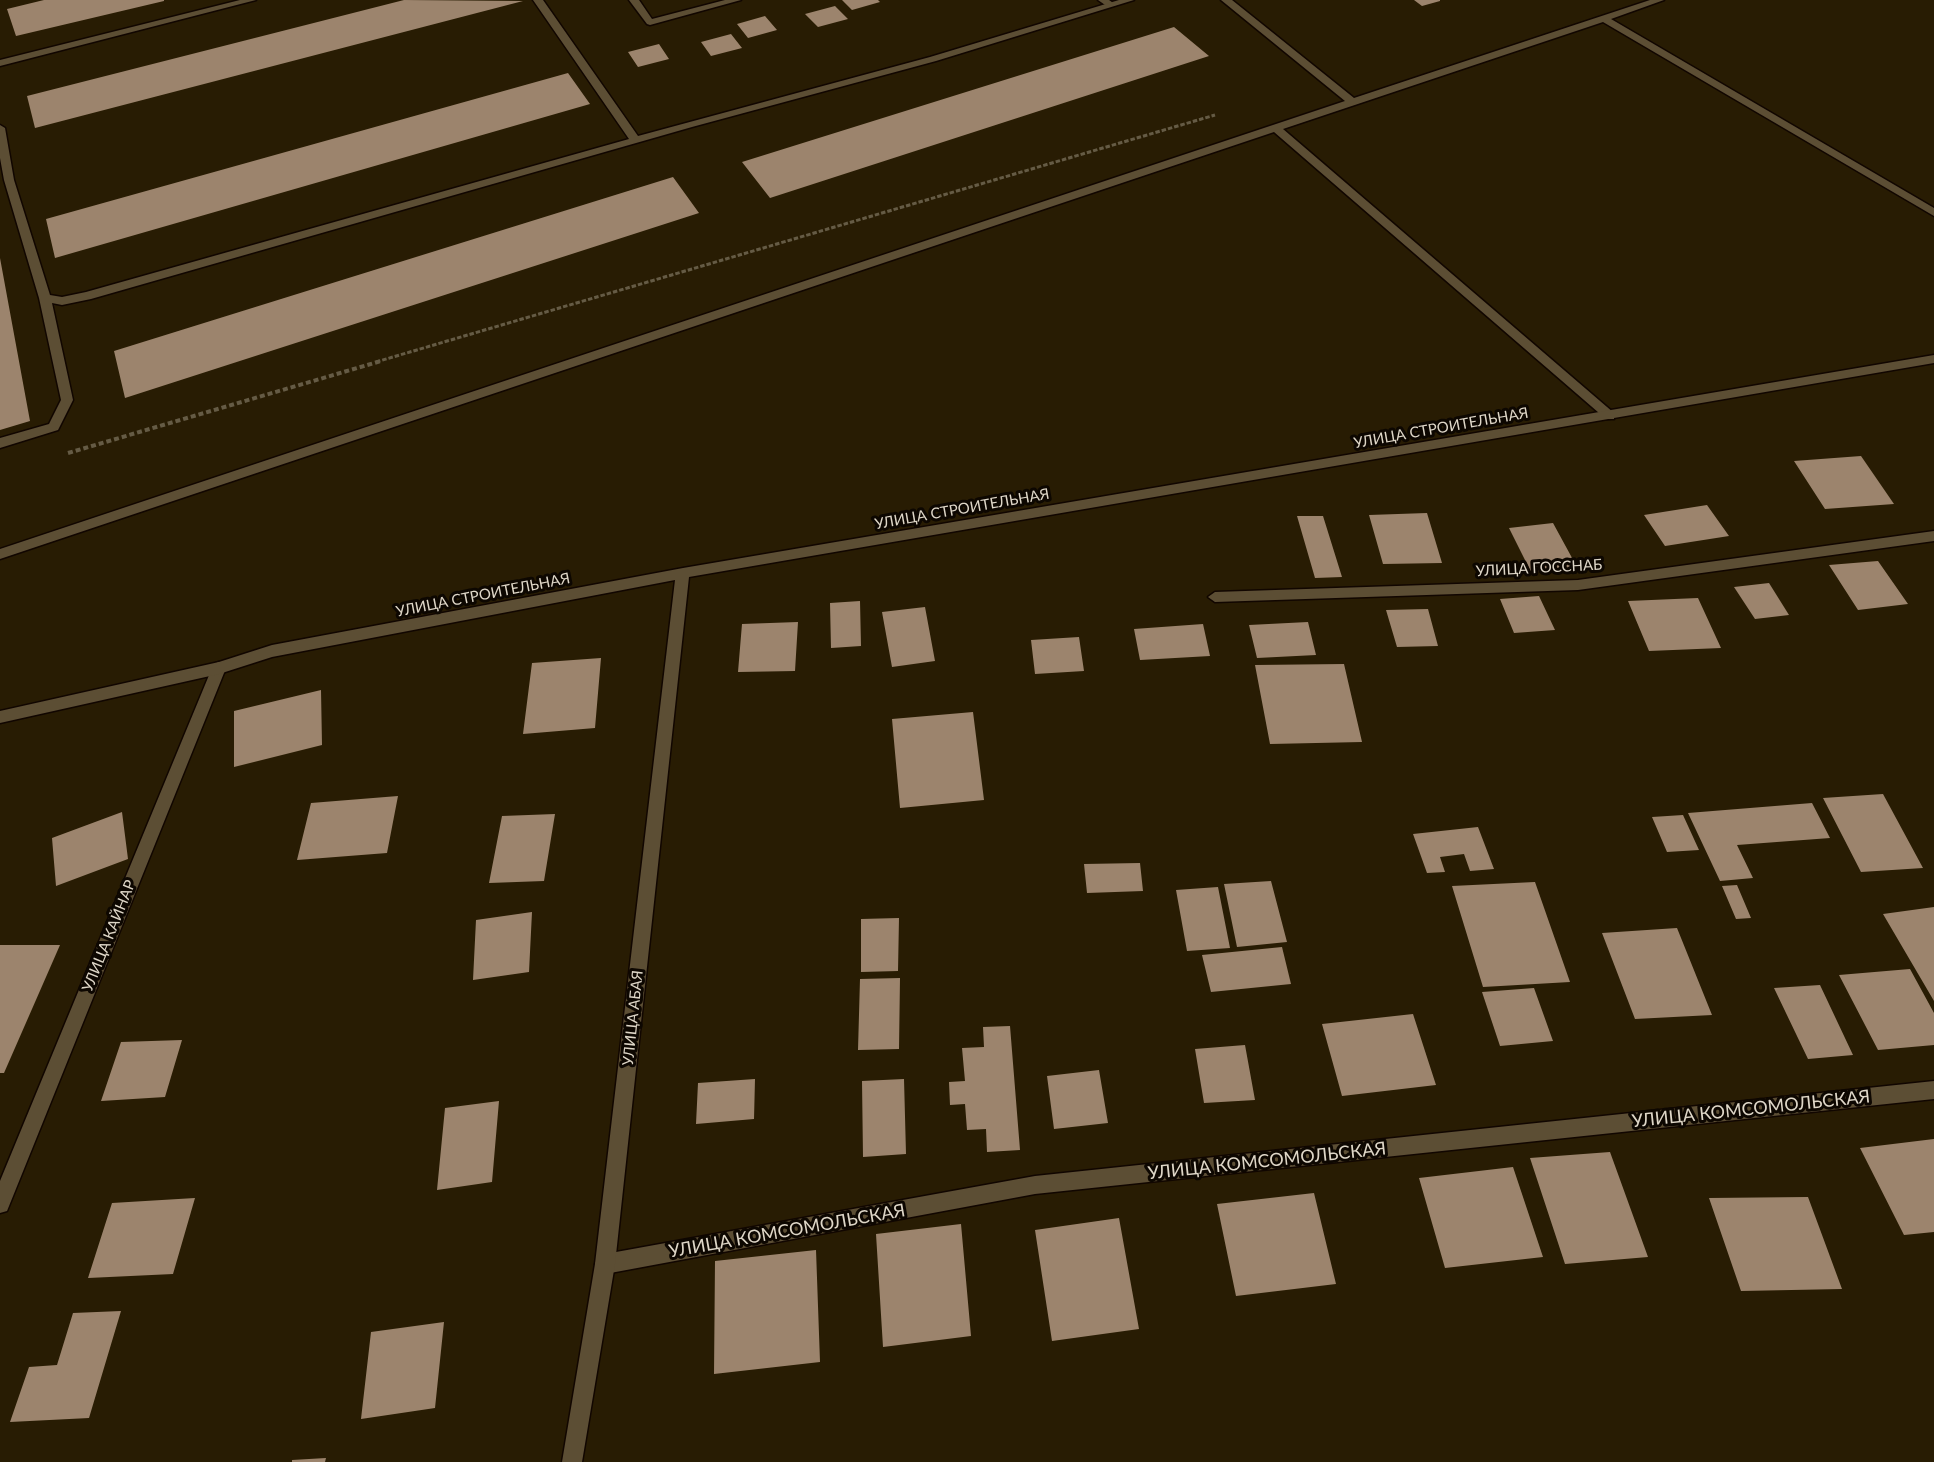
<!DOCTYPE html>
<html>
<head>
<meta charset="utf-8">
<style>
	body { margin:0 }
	canvas { display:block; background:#281c03 }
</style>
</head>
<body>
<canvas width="1934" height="1462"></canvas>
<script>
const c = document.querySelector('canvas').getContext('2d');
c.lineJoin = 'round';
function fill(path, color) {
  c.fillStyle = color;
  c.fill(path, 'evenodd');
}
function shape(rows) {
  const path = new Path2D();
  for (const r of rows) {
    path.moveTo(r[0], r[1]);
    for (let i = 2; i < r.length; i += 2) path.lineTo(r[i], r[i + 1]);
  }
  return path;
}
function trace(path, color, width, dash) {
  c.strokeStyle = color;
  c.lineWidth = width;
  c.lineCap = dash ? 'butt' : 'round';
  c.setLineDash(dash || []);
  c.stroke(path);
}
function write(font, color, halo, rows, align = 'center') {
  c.font = font + ' Lato,sans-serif';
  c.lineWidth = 6;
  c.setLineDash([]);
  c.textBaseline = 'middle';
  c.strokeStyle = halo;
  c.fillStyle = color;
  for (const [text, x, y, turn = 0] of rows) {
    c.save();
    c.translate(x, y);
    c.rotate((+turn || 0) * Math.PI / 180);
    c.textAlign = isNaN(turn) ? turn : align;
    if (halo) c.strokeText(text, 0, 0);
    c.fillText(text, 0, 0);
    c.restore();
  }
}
const building = shape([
	[44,0,164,0,164,1,16,36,7,9],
	[404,0,523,1,35,128,27,96],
	[842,0,878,0,880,2,852,10],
	[1414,0,1440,0,1440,1,1422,6],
	[835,6,848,19,818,27,805,14],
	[765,16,777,30,748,38,737,24],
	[1174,27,1209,56,770,198,742,162],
	[731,34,742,48,711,56,701,42],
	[659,44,669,59,638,67,628,52],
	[568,73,590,104,55,258,46,219],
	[673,177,699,213,125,398,114,351],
	[0,258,30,421,0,430],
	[1861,456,1894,504,1825,509,1794,461],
	[1707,505,1729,536,1665,546,1644,515],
	[1427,513,1442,563,1383,564,1369,515],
	[1297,516,1323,516,1342,577,1315,578],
	[1553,523,1577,567,1531,572,1509,528],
	[1878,561,1908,604,1858,610,1829,565],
	[1769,583,1789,615,1755,619,1734,587],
	[1539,596,1555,630,1514,633,1500,599],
	[1698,598,1721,648,1649,651,1628,601],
	[860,601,861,646,831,648,830,603],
	[925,607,935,661,892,667,882,612],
	[1428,609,1438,646,1397,647,1386,610],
	[798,622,795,671,738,672,742,624],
	[1308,622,1316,655,1257,658,1249,625],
	[1203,624,1210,656,1140,660,1134,629],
	[1079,637,1084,671,1035,674,1031,640],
	[601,658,595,728,523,734,532,663],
	[1344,664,1362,742,1270,744,1255,665],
	[321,690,322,745,234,767,234,711],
	[973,712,984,800,900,808,892,719],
	[1883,794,1923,868,1861,872,1823,798],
	[398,796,387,853,297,860,311,803],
	[1812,803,1830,838,1737,845,1753,878,1720,881,1688,813],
	[122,812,128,859,56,886,52,838],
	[555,814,544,881,489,883,502,816],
	[1683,815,1699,850,1667,852,1652,817],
	[1478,827,1494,869,1470,871,1464,854,1440,857,1445,872,1427,873,1413,834],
	[1140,863,1143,891,1087,893,1084,864],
	[1271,881,1287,942,1237,947,1224,884],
	[1535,882,1570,982,1483,987,1452,886],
	[1737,885,1751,918,1736,919,1722,886],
	[1218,887,1230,948,1187,951,1176,890],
	[1934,907,1934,1001,1883,914],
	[532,912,529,972,473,980,476,920],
	[899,918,898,971,861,972,861,919],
	[1677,928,1712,1015,1635,1019,1602,933],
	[0,945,60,945,4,1073,0,1073],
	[1282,947,1291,984,1211,992,1202,955],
	[1910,969,1934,1013,1934,1045,1878,1050,1839,975],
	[900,978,899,1049,858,1050,860,979],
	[1820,985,1853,1055,1808,1059,1774,988],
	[1534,988,1553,1041,1500,1046,1482,992],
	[1413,1014,1436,1085,1342,1096,1322,1024],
	[1010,1026,1020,1150,987,1152,986,1129,967,1130,965,1104,950,1105,949,1082,965,1081,962,1048,984,1047,983,1027],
	[182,1040,165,1097,101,1101,121,1042],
	[1245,1045,1255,1100,1204,1103,1195,1049],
	[1099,1070,1108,1123,1054,1129,1047,1076],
	[755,1079,754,1119,696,1124,698,1083],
	[904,1079,906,1154,863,1157,862,1081],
	[499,1101,492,1182,437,1190,445,1108],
	[1934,1139,1934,1232,1904,1235,1860,1148],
	[1610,1152,1648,1257,1565,1264,1530,1158],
	[1513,1167,1543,1257,1445,1268,1419,1178],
	[1314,1193,1336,1284,1236,1296,1217,1204],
	[1808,1197,1842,1289,1741,1291,1709,1198],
	[195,1198,173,1274,88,1278,112,1203],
	[1119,1218,1139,1329,1052,1341,1035,1230],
	[961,1224,971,1336,883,1347,876,1234],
	[816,1250,820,1362,714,1374,715,1261],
	[121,1311,89,1418,10,1422,29,1367,57,1365,73,1313],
	[444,1322,435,1408,361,1419,371,1332],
	[326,1458,325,1462,292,1462,292,1460]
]);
const pathFar1 = shape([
	[376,362,1215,115]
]);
const path = shape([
	[68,453,381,361]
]);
const lane = shape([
	[629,0,639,0,652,19,725,0,741,0,650,25,647,24,629,0],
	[1098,0,1109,0,1116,5,1108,7,1098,0]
]);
const street = shape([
	[240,0,256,0,0,66,0,60,240,0],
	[533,0,543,0,638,136,930,57,1119,0,1134,0,936,61,692,127,91,299,62,305,52,303,73,400,58,430,0,448,0,438,49,424,61,400,39,298,4,180,0,158,0,125,5,128,14,180,50,295,62,297,86,292,629,139,533,0],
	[1221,0,1232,0,1354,98,1650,0,1664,0,1611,19,1934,208,1934,216,1603,22,1283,129,1614,413,1614,419,1606,419,1274,132,0,559,0,549,1345,101,1221,0],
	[1934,531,1934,541,1578,590,1215,602,1208,597,1215,592,1578,580,1934,531],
	[219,662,224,664,226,668,7,1211,0,1213,0,1181,212,668,214,664,219,662],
	[1934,1081,1934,1099,1035,1194,605,1274,598,1271,595,1264,598,1257,605,1254,1035,1176,1934,1081]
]);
const secondary = shape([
	[1934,355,1934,363,689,577,615,1264,582,1462,562,1462,595,1264,675,580,272,657,219,674,0,723,0,711,219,662,272,645,683,568,1934,355]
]);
const streetNames = [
	["УЛИЦА СТРОИТЕЛЬНАЯ",1441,428,-10],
	["УЛИЦА СТРОИТЕЛЬНАЯ",962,509,-10],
	["УЛИЦА ГОССНАБ",1539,568,-3],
	["УЛИЦА СТРОИТЕЛЬНАЯ",483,595,-11],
	["УЛИЦА КАЙНАР",109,936,-68],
	["УЛИЦА АБАЯ",633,1018,-84]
];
const nearStreetnames = [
	["УЛИЦА КОМСОМОЛЬСКАЯ",1751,1109,-6],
	["УЛИЦА КОМСОМОЛЬСКАЯ",1267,1161,-6],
	["УЛИЦА КОМСОМОЛЬСКАЯ",787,1231,-10]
];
fill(building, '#9c846d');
trace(lane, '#110600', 3);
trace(street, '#110600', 3);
trace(secondary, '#110600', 3);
trace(pathFar1, '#655b45', 3, [4.5, 2]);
trace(path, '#655b45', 4, [5, 3]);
fill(lane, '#5c4e34');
fill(street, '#5c4e34');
fill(secondary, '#5c4e34');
write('15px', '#ded6c7', '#0d0701', streetNames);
write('18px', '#ded6c7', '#0d0701', nearStreetnames);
</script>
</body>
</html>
